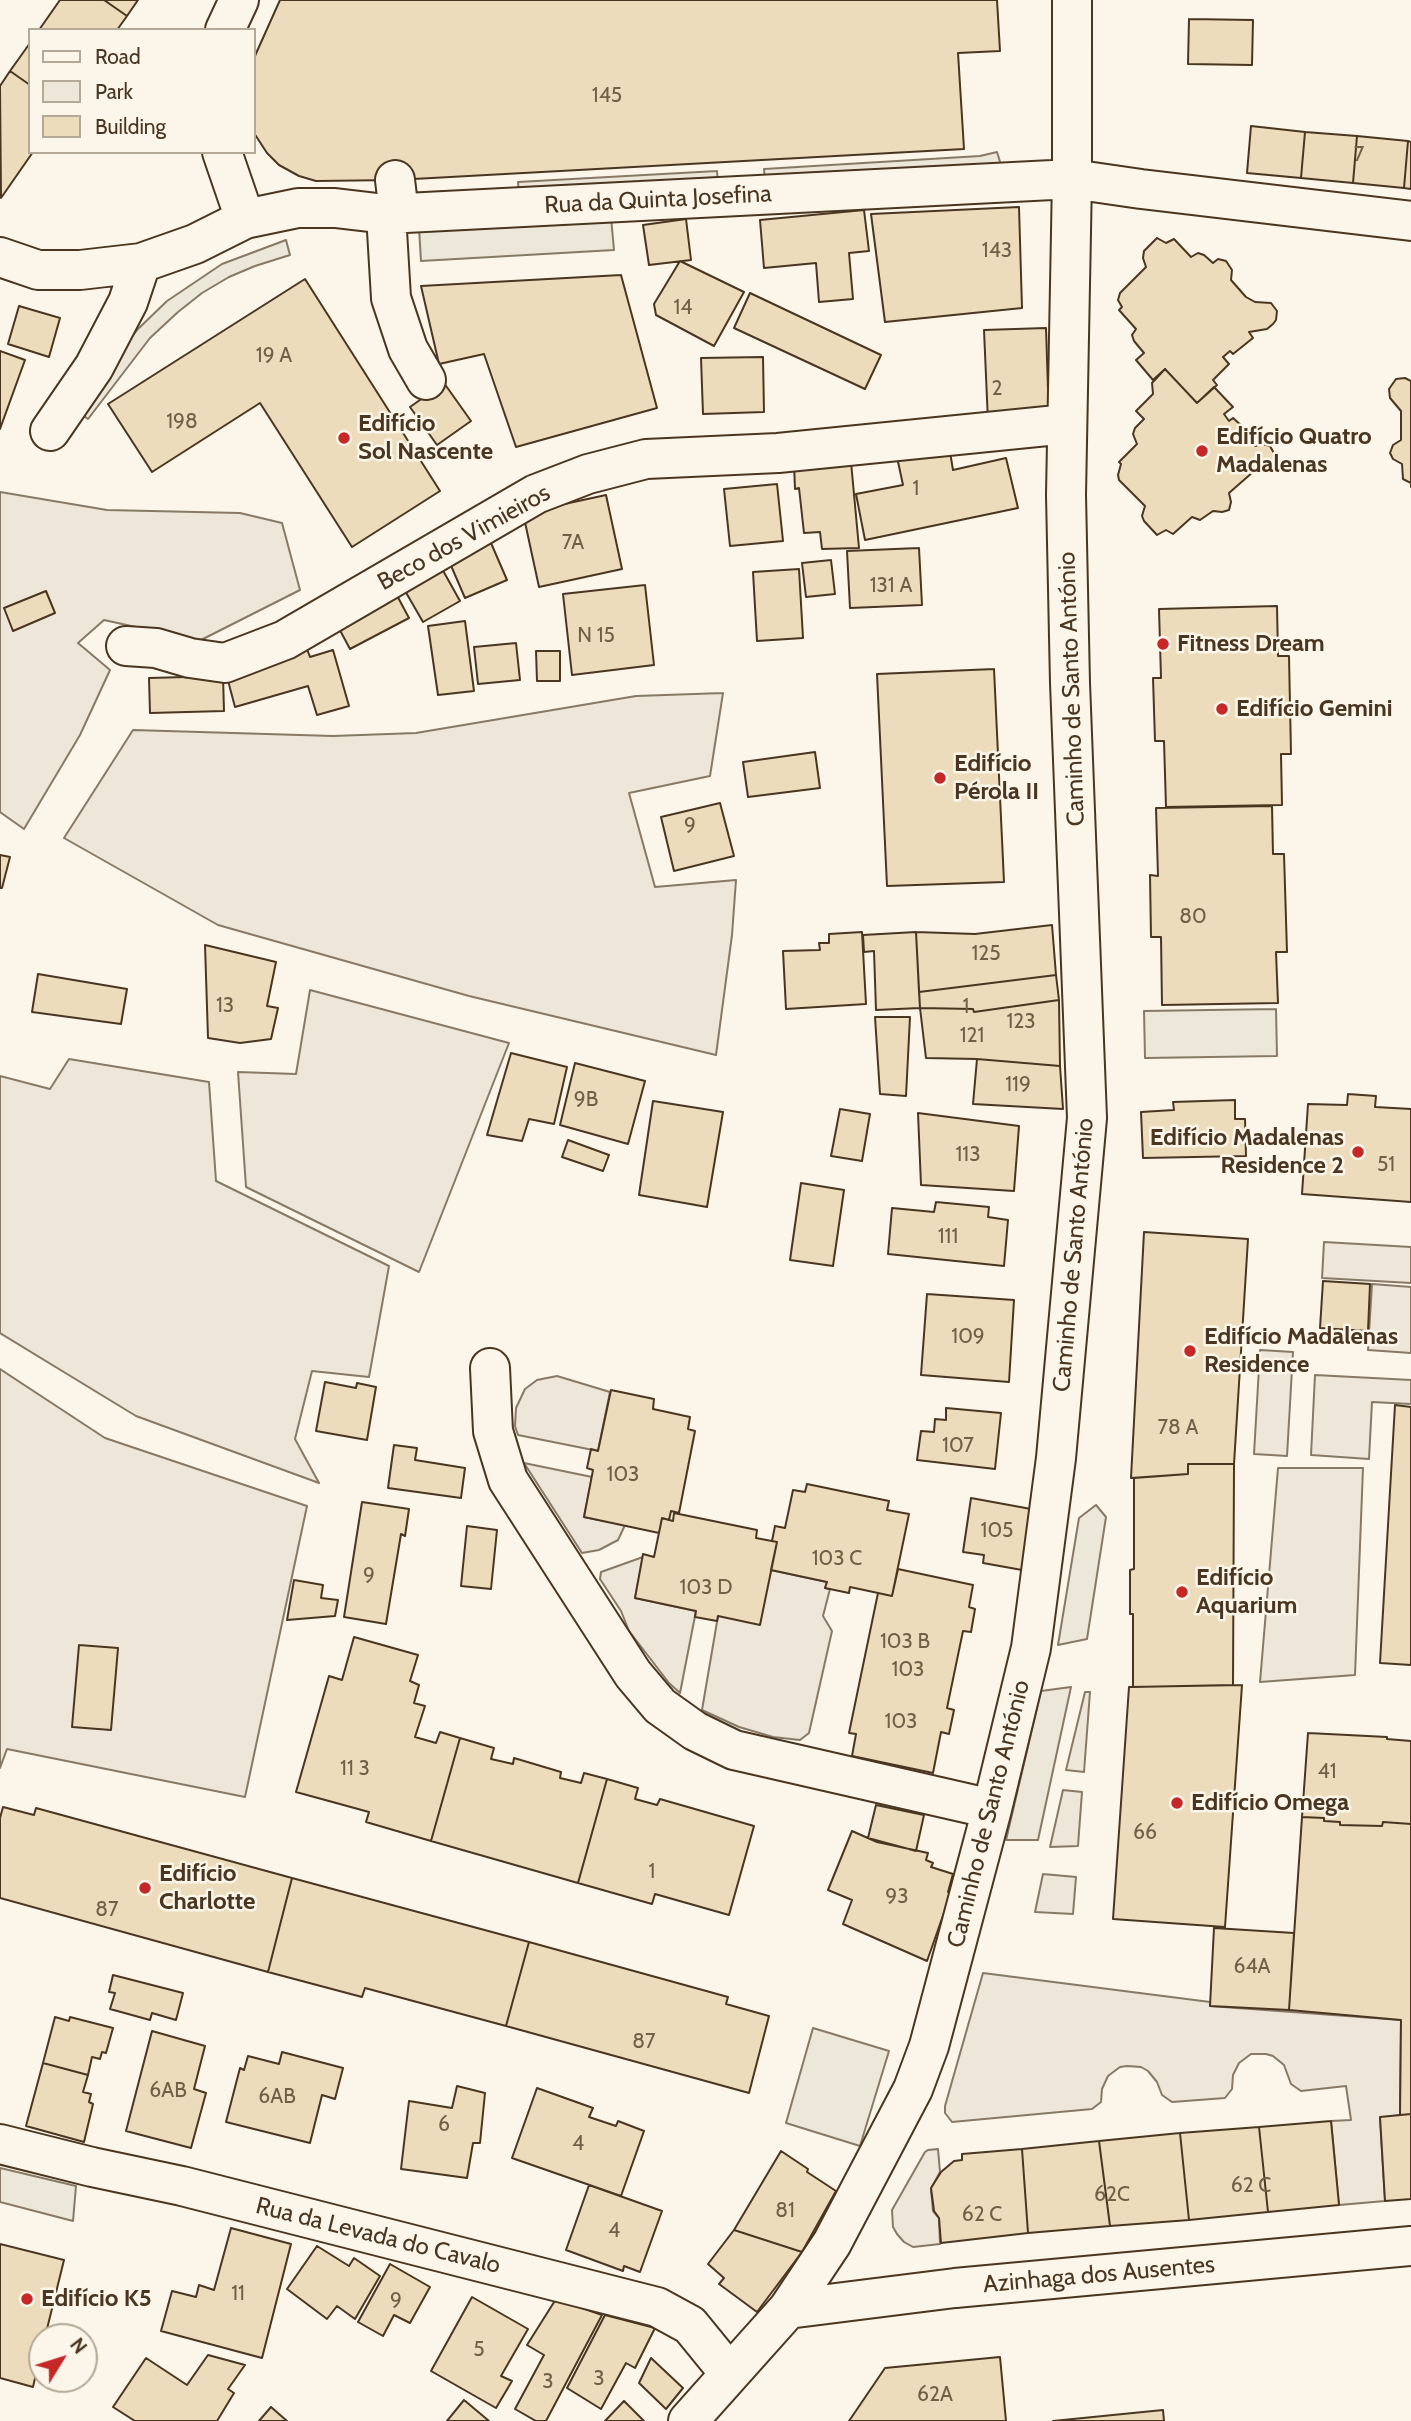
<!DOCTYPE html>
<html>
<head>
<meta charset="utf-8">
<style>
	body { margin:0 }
	#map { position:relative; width:1411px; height:2421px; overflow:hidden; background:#fbf6e9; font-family:Cabin,sans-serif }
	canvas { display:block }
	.legend { position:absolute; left:28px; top:28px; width:228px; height:126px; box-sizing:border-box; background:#fbf6e9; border:2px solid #b4a999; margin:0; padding:9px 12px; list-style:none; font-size:21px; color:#4a3520 }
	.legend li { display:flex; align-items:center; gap:14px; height:35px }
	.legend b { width:35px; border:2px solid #b4a999 }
	.north { position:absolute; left:28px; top:2323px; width:70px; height:70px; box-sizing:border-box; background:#fbf6e9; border:2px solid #b4a999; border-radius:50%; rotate:52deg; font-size:19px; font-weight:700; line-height:28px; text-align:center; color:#4a3520 }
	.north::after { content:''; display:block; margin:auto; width:24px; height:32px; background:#c62828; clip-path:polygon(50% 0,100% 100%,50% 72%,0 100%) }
</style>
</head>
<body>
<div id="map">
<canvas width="1411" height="2421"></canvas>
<ul class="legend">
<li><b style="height:9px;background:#fbf6e9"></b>Road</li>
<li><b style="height:19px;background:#ede6d9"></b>Park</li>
<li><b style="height:19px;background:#ecdcbc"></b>Building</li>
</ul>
<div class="north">N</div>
</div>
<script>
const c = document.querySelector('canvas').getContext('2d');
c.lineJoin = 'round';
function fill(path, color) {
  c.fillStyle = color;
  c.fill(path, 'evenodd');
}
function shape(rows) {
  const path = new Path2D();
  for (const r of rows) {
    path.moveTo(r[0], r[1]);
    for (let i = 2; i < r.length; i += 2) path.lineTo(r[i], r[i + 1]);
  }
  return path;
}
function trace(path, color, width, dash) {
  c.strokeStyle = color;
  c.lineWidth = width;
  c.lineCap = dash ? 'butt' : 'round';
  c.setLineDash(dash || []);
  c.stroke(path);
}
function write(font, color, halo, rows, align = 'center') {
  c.font = font + ' Cabin,sans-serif';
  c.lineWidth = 5;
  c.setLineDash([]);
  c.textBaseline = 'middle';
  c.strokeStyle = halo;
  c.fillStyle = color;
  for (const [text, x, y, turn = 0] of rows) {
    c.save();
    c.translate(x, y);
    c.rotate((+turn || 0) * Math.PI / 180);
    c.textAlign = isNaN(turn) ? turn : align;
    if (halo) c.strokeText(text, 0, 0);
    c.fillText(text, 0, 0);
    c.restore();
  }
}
const green = shape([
	[0,492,107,510,240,513,282,523,300,590,199,641,104,620,78,643,110,670,80,735,24,829,0,812,0,492],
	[723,693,710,776,629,793,655,887,736,880,732,935,716,1055,469,996,218,925,64,838,133,730,333,736,416,733,636,696,723,693],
	[310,990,509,1043,419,1272,246,1187,238,1072,296,1074,310,990],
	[69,1059,209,1082,216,1181,389,1266,369,1377,312,1371,295,1439,319,1483,136,1416,0,1333,0,1076,50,1089,69,1059],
	[1324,1242,1411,1247,1411,1283,1322,1278,1324,1242],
	[1372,1284,1411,1287,1411,1353,1368,1350,1372,1284],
	[1260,1350,1293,1352,1287,1456,1254,1454,1260,1350],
	[0,1369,105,1438,307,1506,245,1797,7,1749,0,1768,0,1369],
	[1315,1375,1411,1380,1411,1404,1372,1402,1369,1459,1311,1455,1315,1375],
	[557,1376,610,1392,598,1451,518,1435,515,1426,516,1408,525,1389,537,1380,557,1376],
	[524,1463,592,1477,584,1517,625,1525,618,1540,599,1550,582,1553,524,1463],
	[1278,1468,1363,1468,1355,1675,1260,1682,1278,1468],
	[643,1557,635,1598,696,1611,680,1693,669,1683,629,1631,621,1611,600,1579,601,1572,643,1557],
	[771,1570,827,1582,825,1588,830,1589,823,1616,832,1631,809,1733,800,1740,773,1737,739,1727,702,1710,718,1616,771,1570],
	[1085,1692,1090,1692,1084,1772,1066,1770,1085,1692],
	[1063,1790,1082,1792,1078,1846,1050,1847,1063,1790],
	[1043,1874,1076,1877,1073,1914,1035,1912,1043,1874],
	[983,1973,1210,2002,1210,2006,1401,2020,1400,2115,1380,2118,1385,2201,1339,2205,1331,2121,1351,2120,1346,2086,1301,2091,1291,2084,1284,2065,1273,2056,1266,2054,1251,2054,1239,2063,1233,2075,1232,2089,1225,2098,1172,2102,1162,2095,1157,2082,1148,2071,1141,2067,1127,2066,1120,2067,1108,2076,1102,2089,1101,2102,1092,2109,952,2122,945,2113,945,2106,983,1973],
	[938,2149,940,2172,931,2189,933,2211,939,2218,940,2244,913,2247,904,2242,897,2234,893,2227,892,2210,925,2152,928,2150,938,2149]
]);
const parking = shape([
	[997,152,1001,165,765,182,764,169,980,156,997,152],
	[717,171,718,184,519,195,518,182,717,171],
	[611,217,614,250,421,261,419,228,611,217],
	[286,240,290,255,255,266,229,277,202,293,178,312,150,338,88,419,75,409,138,329,167,301,222,264,286,240],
	[1276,1009,1277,1056,1145,1058,1144,1011,1276,1009],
	[1096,1505,1106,1517,1087,1639,1058,1645,1079,1518,1096,1505],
	[1071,1687,1038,1840,1006,1840,1041,1691,1071,1687],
	[813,2028,889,2051,860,2146,786,2123,813,2028],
	[0,2168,76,2186,73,2221,0,2202,0,2168]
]);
const building = shape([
	[60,0,104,0,127,16,117,30,39,30,60,0],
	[104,0,138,0,127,16,104,0],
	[280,0,997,0,1000,51,958,53,964,149,395,180,316,181,299,176,279,165,267,153,254,133,254,58,280,0],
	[1189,19,1253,20,1252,65,1188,64,1189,19],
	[30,43,30,85,10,71,30,43],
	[10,71,30,85,30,152,33,152,1,198,0,86,10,71],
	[1251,126,1305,132,1301,178,1247,173,1251,126],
	[1305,132,1357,136,1353,183,1301,178,1305,132],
	[1357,136,1408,141,1404,188,1353,183,1357,136],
	[1408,141,1411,142,1411,189,1404,188,1408,141],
	[1019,207,1022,308,885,322,871,214,1019,207],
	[864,210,869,251,849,253,853,299,819,302,816,263,764,268,760,220,864,210],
	[686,219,691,260,649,265,643,225,686,219],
	[1157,238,1166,243,1174,239,1191,257,1198,253,1204,255,1213,263,1218,259,1226,261,1232,270,1231,280,1246,297,1255,302,1271,303,1277,311,1276,320,1273,324,1267,329,1249,332,1253,338,1233,354,1230,351,1223,357,1229,364,1213,380,1217,385,1197,403,1165,369,1153,380,1136,360,1144,353,1134,341,1132,335,1136,329,1119,310,1122,307,1118,300,1120,293,1146,267,1143,258,1144,251,1157,238],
	[680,261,744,292,714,346,656,315,654,304,680,261],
	[621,275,657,408,516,447,484,354,439,364,421,286,621,275],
	[305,279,440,491,352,547,260,403,152,472,108,404,305,279],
	[750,293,881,355,865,389,734,328,750,293],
	[19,306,60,318,49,357,8,344,19,306],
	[1046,328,1049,420,988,422,984,330,1046,328],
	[0,351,25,360,0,429,0,351],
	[763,357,764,412,703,414,701,358,763,357],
	[1165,369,1197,403,1214,387,1233,407,1224,414,1229,421,1233,418,1253,436,1249,440,1255,446,1263,444,1270,446,1276,457,1273,466,1264,470,1253,472,1229,493,1231,502,1229,510,1222,512,1213,511,1200,520,1192,517,1173,534,1166,530,1157,535,1144,521,1142,516,1145,506,1119,480,1118,475,1121,464,1119,462,1137,444,1133,434,1135,428,1144,419,1136,411,1153,394,1152,383,1165,369],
	[1405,378,1411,381,1411,487,1411,483,1403,479,1402,464,1393,459,1390,453,1393,445,1401,440,1401,411,1390,398,1389,389,1396,379,1405,378],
	[444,383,471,421,437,445,410,407,444,383],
	[949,446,953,470,1006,458,1018,508,865,540,856,494,903,485,897,457,949,446],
	[851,462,859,548,822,549,820,532,804,533,799,488,795,489,794,464,851,462],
	[777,484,783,541,730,546,724,489,777,484],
	[606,495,622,569,539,587,523,513,606,495],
	[491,543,507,580,465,598,449,561,491,543],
	[919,548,922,605,850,608,847,551,919,548],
	[831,560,835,594,806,597,802,563,831,560],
	[441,567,460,601,423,622,404,589,441,567],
	[799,569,803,638,757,641,753,572,799,569],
	[645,585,654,665,572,675,563,594,645,585],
	[394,590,409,618,350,649,335,621,394,590],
	[46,591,55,613,13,631,4,608,46,591],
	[1277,606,1278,656,1289,656,1291,754,1281,754,1282,805,1166,807,1164,741,1155,741,1153,678,1161,678,1159,609,1277,606],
	[465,621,474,691,438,695,428,626,465,621],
	[516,643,520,680,478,684,474,647,516,643],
	[307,649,310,657,333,650,349,706,317,715,308,686,235,707,226,673,307,649],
	[536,651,560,651,560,681,537,681,536,651],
	[994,669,1004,882,887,886,877,674,994,669],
	[223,676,224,711,150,713,149,678,223,676],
	[815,752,820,788,748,797,743,762,815,752],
	[720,803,734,856,674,871,661,817,720,803],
	[1272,806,1273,854,1284,854,1287,952,1276,952,1278,1003,1162,1005,1161,937,1151,937,1150,875,1158,876,1156,808,1272,806],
	[0,855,10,857,2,888,0,888,0,855],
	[1052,925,1056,975,919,992,916,932,975,934,1052,925],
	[862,932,866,1004,786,1009,783,951,820,950,819,943,829,943,829,934,862,932],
	[916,932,920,1008,876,1010,874,951,864,952,863,935,916,932],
	[205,945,276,962,267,1006,278,1008,271,1039,240,1043,208,1038,205,945],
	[38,974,127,989,121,1024,32,1012,38,974],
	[1056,975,1059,1000,974,1012,973,1009,920,1008,919,992,1056,975],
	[1059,1000,1060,1066,977,1059,926,1058,920,1008,973,1009,974,1012,1059,1000],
	[875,1017,910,1017,906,1096,880,1094,875,1017],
	[511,1053,567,1067,554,1124,529,1119,522,1141,487,1135,511,1053],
	[977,1059,1060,1066,1063,1109,973,1104,977,1059],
	[575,1063,645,1081,628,1144,560,1125,575,1063],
	[1348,1094,1376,1096,1375,1107,1411,1109,1411,1202,1302,1194,1308,1104,1347,1105,1348,1094],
	[1235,1100,1235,1119,1245,1119,1246,1156,1143,1158,1141,1112,1174,1110,1173,1102,1235,1100],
	[653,1101,723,1112,707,1207,639,1195,653,1101],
	[840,1109,870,1114,862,1161,831,1156,840,1109],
	[918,1113,1019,1126,1014,1191,921,1185,918,1113],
	[568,1140,609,1155,603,1171,562,1157,568,1140],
	[801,1183,844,1190,833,1266,790,1260,801,1183],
	[936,1202,989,1207,988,1217,1008,1220,1004,1266,888,1254,892,1208,934,1212,936,1202],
	[1144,1232,1248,1239,1234,1464,1188,1464,1188,1474,1131,1478,1144,1232],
	[1323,1281,1370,1284,1368,1331,1320,1328,1323,1281],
	[927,1294,1014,1300,1009,1382,921,1375,927,1294],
	[325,1382,356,1388,357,1383,376,1387,367,1440,316,1431,325,1382],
	[611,1390,654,1399,653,1409,690,1417,688,1429,695,1431,679,1513,671,1511,669,1520,662,1518,659,1533,584,1517,593,1470,587,1468,591,1449,598,1451,611,1390],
	[1395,1405,1411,1407,1411,1665,1380,1663,1395,1405],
	[946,1408,1001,1413,995,1469,917,1460,921,1431,934,1432,935,1419,946,1420,946,1408],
	[394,1445,417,1448,415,1460,465,1468,461,1498,388,1488,394,1445],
	[1188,1464,1234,1464,1233,1685,1133,1687,1133,1614,1130,1614,1130,1570,1134,1569,1134,1478,1188,1474,1188,1464],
	[807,1484,889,1501,887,1510,909,1514,892,1596,850,1587,849,1593,825,1588,827,1582,771,1570,777,1542,772,1541,775,1526,785,1528,793,1490,805,1492,807,1484],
	[971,1498,1031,1509,1022,1570,983,1563,984,1555,963,1552,971,1498],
	[362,1502,409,1509,405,1536,401,1534,386,1624,344,1617,362,1502],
	[674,1513,757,1530,756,1538,777,1542,760,1625,718,1616,717,1621,695,1617,696,1611,635,1598,643,1554,654,1557,662,1518,673,1521,674,1513],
	[467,1526,497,1530,491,1589,461,1586,467,1526],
	[898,1569,973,1585,969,1607,975,1609,971,1632,963,1631,947,1708,954,1710,949,1734,941,1732,933,1773,852,1756,856,1734,849,1733,878,1593,892,1596,898,1569],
	[294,1580,323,1585,321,1598,338,1600,335,1616,287,1620,294,1580],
	[354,1637,418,1655,410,1681,419,1685,414,1703,425,1706,415,1737,436,1743,440,1732,460,1738,431,1841,366,1822,369,1812,296,1792,329,1676,342,1680,354,1637],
	[79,1645,118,1648,111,1730,72,1727,79,1645],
	[1242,1685,1225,1927,1113,1919,1129,1687,1242,1685],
	[1308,1733,1387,1737,1387,1739,1411,1741,1411,1824,1383,1822,1382,1826,1340,1825,1340,1822,1324,1821,1324,1818,1302,1817,1308,1733],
	[460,1738,494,1748,491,1759,513,1764,514,1758,561,1772,560,1778,581,1783,584,1773,607,1779,578,1883,431,1841,460,1738],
	[607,1779,638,1788,635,1799,657,1805,660,1799,754,1826,729,1915,655,1894,652,1904,578,1883,607,1779],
	[876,1805,924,1815,916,1851,868,1838,876,1805],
	[3,1807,34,1815,36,1808,292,1878,268,1972,0,1898,0,1818,3,1807],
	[1302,1817,1324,1818,1324,1821,1340,1822,1340,1825,1382,1826,1383,1822,1411,1824,1411,2114,1400,2115,1401,2020,1289,2010,1302,1817],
	[852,1831,877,1842,928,1853,926,1860,933,1863,931,1867,953,1874,948,1892,951,1893,927,1961,843,1924,852,1900,828,1890,852,1831],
	[292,1878,529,1942,506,2026,365,1988,362,1997,268,1972,292,1878],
	[1214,1928,1294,1933,1289,2010,1210,2006,1214,1928],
	[529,1942,728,1997,726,2004,769,2016,749,2093,506,2026,529,1942],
	[113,1975,183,1993,176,2020,152,2013,150,2020,110,2009,115,1993,109,1992,113,1975],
	[55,2017,69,2021,70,2017,113,2028,106,2053,102,2052,100,2059,92,2057,88,2075,43,2063,55,2017],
	[152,2031,205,2046,194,2089,206,2093,191,2148,126,2131,152,2031],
	[282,2052,343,2068,335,2099,322,2095,310,2143,226,2122,240,2068,244,2070,248,2056,279,2064,282,2052],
	[43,2063,88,2075,83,2092,91,2094,89,2102,93,2104,84,2142,26,2126,43,2063],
	[457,2086,485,2093,480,2143,473,2143,467,2178,401,2169,409,2101,452,2108,457,2086],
	[537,2088,593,2108,589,2117,616,2126,618,2121,644,2131,621,2196,512,2158,537,2088],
	[1411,2114,1411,2199,1385,2201,1380,2117,1411,2114],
	[1331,2121,1339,2205,1268,2212,1259,2127,1331,2121],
	[1259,2127,1268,2212,1189,2220,1180,2133,1259,2127],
	[1180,2133,1189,2220,1110,2226,1099,2141,1180,2133],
	[1099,2141,1110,2226,1028,2233,1022,2149,1099,2141],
	[1022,2149,1028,2233,941,2243,939,2218,934,2211,931,2188,941,2172,954,2161,962,2160,962,2154,1022,2149],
	[781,2151,808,2169,807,2172,836,2191,802,2252,734,2230,781,2151],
	[589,2185,662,2211,640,2272,624,2266,623,2271,566,2250,589,2185],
	[231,2228,291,2244,262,2358,161,2331,172,2291,196,2297,199,2285,214,2290,231,2228],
	[734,2230,802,2252,757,2312,719,2284,724,2278,708,2264,734,2230],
	[0,2244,64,2260,45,2337,42,2337,42,2348,33,2387,0,2378,0,2244],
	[317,2246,349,2266,354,2258,380,2276,355,2319,337,2306,327,2319,287,2289,317,2246],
	[390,2264,430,2287,410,2323,394,2315,383,2336,358,2322,390,2264],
	[472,2297,528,2329,501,2376,512,2381,496,2408,431,2371,472,2297],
	[556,2299,602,2315,546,2421,536,2421,515,2409,544,2355,527,2345,556,2299],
	[605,2315,655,2328,635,2368,626,2363,601,2409,567,2388,605,2315],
	[208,2355,245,2365,228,2389,234,2393,217,2421,135,2421,113,2407,146,2358,187,2385,208,2355],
	[1000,2357,1006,2421,849,2421,885,2368,1000,2357],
	[651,2358,683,2388,666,2409,639,2383,651,2358],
	[464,2400,489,2421,447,2421,464,2400],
	[624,2401,644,2421,605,2421,624,2401],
	[271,2407,287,2421,259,2421,271,2407],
	[1163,2410,1164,2421,1053,2421,1163,2410]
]);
const minor = shape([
	[225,30,239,0],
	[222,152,245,219],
	[395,180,399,213],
	[386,214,391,298,408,349,426,380],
	[0,257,38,270,80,270,141,263,195,244,245,219,298,208,335,208,386,214,1072,179,1141,189,1411,221],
	[50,431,94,367,128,302,141,263],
	[126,646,156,648,190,658,225,663,285,640,536,494,588,474,646,459,778,453,1067,424],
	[490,1368,493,1431,508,1480,633,1674,660,1706,695,1731,734,1750,992,1809],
	[0,2144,92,2167,182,2186,657,2307,690,2325,730,2374],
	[788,2309,955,2288,1411,2246],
	[688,2421,788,2309,832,2243,913,2089,929,2046,992,1809,1031,1648,1056,1458,1087,1118,1070,683,1066,495,1072,179,1072,0]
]);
const markers = [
	[344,438,7,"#c62828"],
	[1202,451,7,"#c62828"],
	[1163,644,7,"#c62828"],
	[1222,709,7,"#c62828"],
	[940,778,7,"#c62828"],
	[1358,1152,7,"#c62828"],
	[1190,1351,7,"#c62828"],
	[1182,1592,7,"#c62828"],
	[1177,1803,7,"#c62828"],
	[145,1888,7,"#c62828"],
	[27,2299,7,"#c62828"]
];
const numberNames = [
	["145",607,96],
	["7",1359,155],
	["143",997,251],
	["14",683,308],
	["19 A",274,356],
	["2",997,389],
	["198",182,422],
	["1",916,489],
	["7A",573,543],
	["131 A",891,586],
	["N 15",596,636],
	["9",690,826],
	["80",1193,917],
	["125",986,954],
	["13",225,1006],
	["1",966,1007],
	["123",1021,1022],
	["121",972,1036],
	["119",1018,1085],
	["9B",586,1100],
	["113",968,1155],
	["51",1386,1165],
	["111",948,1237],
	["109",968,1337],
	["78 A",1178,1428],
	["107",958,1446],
	["103",623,1475],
	["105",997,1531],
	["103 C",837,1559],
	["9",369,1576],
	["103 D",706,1588],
	["103 B",905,1642],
	["103",908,1670],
	["103",901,1722],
	["11 3",355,1769],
	["41",1327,1772],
	["66",1145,1833],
	["1",652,1872],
	["93",897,1897],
	["87",107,1910],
	["64A",1252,1967],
	["87",644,2042],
	["6AB",168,2091],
	["6AB",277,2097],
	["6",444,2125],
	["4",578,2144],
	["62 C",1251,2186],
	["62C",1112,2195],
	["81",785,2211],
	["62 C",982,2215],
	["4",614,2231],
	["11",238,2294],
	["9",396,2301],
	["5",479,2350],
	["3",599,2379],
	["3",548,2382],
	["62A",935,2395]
];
const streetNames = [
	["Rua da Quinta Josefina",658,200,-3],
	["Beco dos Vimieiros",464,538,-29],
	["Caminho de Santo António",1072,689,-92],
	["Caminho de Santo António",1074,1255,-85],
	["Caminho de Santo António",989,1814,-76],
	["Rua da Levada do Cavalo",378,2236,14],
	["Azinhaga dos Ausentes",1099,2275,-5]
];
const poiNames = [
	["Edifício",358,424],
	["Sol Nascente",358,452],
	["Edifício Quatro",1216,437],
	["Madalenas",1216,465],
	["Fitness Dream",1177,644],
	["Edifício Gemini",1236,709],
	["Edifício",954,764],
	["Pérola II",954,792],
	["Edifício Madalenas",1344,1138,"right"],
	["Residence 2",1344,1166,"right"],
	["Edifício Madalenas",1204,1337],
	["Residence",1204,1365],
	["Edifício",1196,1578],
	["Aquarium",1196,1606],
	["Edifício Omega",1191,1803],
	["Edifício",159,1874],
	["Charlotte",159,1902],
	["Edifício K5",41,2299]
];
fill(green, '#ede6d9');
trace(green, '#887966', 2);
fill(parking, '#ede7d9');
trace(parking, '#887966', 2);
fill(building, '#ecdcbc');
trace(building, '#4a3520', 2);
trace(minor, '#4a3520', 42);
trace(minor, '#fbf6e9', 38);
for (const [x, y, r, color] of markers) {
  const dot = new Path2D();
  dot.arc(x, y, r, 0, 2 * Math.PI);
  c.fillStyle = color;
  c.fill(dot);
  trace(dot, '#fbf6e9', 2.5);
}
write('21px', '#725f47', null, numberNames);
write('24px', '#4a3520', '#fbf6e9', streetNames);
write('bold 24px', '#4a3520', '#fbf6e9', poiNames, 'left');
</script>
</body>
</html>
